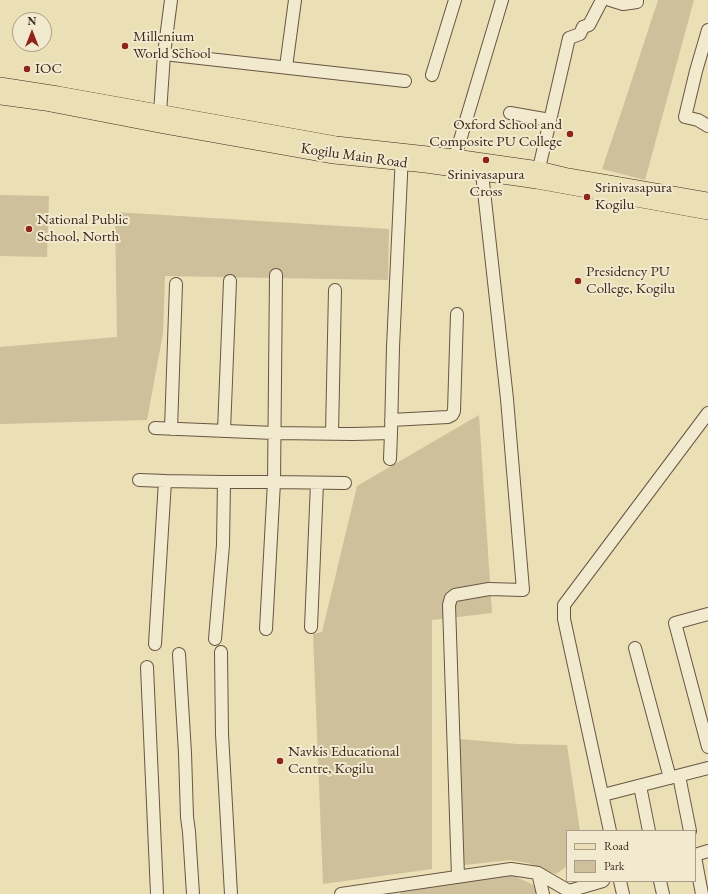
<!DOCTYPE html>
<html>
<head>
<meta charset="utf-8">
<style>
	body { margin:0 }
	#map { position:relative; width:708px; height:894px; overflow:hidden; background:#ebdfb5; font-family:"EB Garamond",serif }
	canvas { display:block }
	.legend { position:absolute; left:566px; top:830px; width:130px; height:52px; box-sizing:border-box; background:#f2eacf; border:1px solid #aa9c88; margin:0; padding:5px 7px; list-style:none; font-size:12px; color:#3e271d }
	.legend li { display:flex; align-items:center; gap:8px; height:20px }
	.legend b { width:20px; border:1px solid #aa9c88 }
	.north { position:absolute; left:12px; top:12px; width:40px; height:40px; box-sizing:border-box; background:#f2eacf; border:1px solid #aa9c88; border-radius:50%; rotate:0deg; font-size:11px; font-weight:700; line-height:16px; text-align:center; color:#3e271d }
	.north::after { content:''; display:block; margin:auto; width:14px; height:18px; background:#8f2418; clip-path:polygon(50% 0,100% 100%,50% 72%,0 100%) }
</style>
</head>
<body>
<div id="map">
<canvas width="708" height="894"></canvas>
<ul class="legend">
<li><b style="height:5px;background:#ebdfb5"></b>Road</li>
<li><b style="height:11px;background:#cec09b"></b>Park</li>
</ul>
<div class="north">N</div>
</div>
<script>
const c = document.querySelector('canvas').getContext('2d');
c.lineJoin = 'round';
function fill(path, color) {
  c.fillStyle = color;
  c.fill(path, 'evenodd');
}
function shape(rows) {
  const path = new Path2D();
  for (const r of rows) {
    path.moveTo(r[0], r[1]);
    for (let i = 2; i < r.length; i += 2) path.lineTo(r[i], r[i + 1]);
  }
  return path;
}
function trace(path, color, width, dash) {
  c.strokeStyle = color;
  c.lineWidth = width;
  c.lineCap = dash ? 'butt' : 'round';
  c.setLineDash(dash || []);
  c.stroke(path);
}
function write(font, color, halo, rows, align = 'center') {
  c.font = font + ' "EB Garamond",serif';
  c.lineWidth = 4;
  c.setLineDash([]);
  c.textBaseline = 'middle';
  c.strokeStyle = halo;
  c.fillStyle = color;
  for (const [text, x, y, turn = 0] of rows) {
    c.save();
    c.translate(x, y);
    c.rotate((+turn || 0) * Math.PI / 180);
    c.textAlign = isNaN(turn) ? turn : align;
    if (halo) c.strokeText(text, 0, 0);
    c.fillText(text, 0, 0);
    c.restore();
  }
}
const green = shape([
	[658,0,694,0,645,180,602,169,623,107],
	[0,195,49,196,47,257,0,256],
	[115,212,389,229,388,280,165,276,163,333,147,420,0,424,0,347,117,337],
	[479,415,492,613,432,620,432,869,323,884,313,634,322,632,357,486],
	[460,739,517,744,567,745,580,831,567,831,567,866,556,874,528,863,510,860,464,865],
	[512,875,540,888,541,894,400,894,399,890]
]);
const minor = shape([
	[610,0,623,4,637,2,637,0],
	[708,30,696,71,685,117,698,120,708,126],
	[164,54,171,0],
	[286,67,295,0],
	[432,75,455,0],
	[160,113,164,54,405,81],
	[510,113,550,120],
	[455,157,502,0],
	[537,177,569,38,580,34,583,27,589,25,602,0],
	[391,420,448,417,452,415,454,411,457,314],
	[155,428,274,433,353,434,391,433,390,459],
	[171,429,176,284],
	[224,431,230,281],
	[332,433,335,290],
	[391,433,393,347,402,154],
	[139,480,165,481],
	[224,482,274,482,345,483],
	[708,614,675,623,708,747],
	[311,627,317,483],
	[266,629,274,482,276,275],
	[155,644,165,481,224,482,223,545,215,639],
	[635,648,670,778],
	[221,652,222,734,231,894],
	[179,654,185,753,187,817,189,832,193,894],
	[147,667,157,894],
	[679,776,690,831],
	[640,786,649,831],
	[603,795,708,768],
	[610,831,564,619,564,605,708,413],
	[695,855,708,851],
	[695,857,702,894],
	[538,873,543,894],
	[458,877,449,605,451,598,455,595,489,589,523,590,507,399,482,173],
	[620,881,623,894],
	[660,881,663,894],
	[569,891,603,881],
	[341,894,511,869,538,873,574,894]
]);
const major = shape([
	[0,85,58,94,336,144,455,157,539,169,568,176,708,200],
	[0,97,45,103,164,126,334,156,426,165,537,181,708,212]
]);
const markers = [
	[125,46,4,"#8f2418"],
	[27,69,4,"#8f2418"],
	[570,134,4,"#8f2418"],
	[486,160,4,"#8f2418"],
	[587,197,4,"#8f2418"],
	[29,229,4,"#8f2418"],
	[578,281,4,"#8f2418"],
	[280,761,4,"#8f2418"]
];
const poiNames = [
	["Millenium",133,37],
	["World School",133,54],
	["IOC",35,69],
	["Oxford School and",562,125,"right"],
	["Composite PU College",562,142,"right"],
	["Srinivasapura",486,175,"center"],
	["Cross",486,192,"center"],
	["Srinivasapura",595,188],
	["Kogilu",595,205],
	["National Public",37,220],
	["School, North",37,237],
	["Presidency PU",586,272],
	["College, Kogilu",586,289],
	["Navkis Educational",288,752],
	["Centre, Kogilu",288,769]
];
const streetNames = [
	["Kogilu Main Road",354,156,8]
];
fill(green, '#cec09b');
trace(minor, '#695543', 14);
trace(major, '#3e271d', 16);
trace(minor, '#f2eacf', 12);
trace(major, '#ebdfb5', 15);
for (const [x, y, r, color] of markers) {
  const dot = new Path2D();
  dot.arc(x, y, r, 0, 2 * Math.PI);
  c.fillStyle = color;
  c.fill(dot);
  trace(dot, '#f2eacf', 1.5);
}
write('15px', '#3e271d', '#f2eacf', poiNames, 'left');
write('15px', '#3e271d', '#f2eacf', streetNames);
</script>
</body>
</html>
